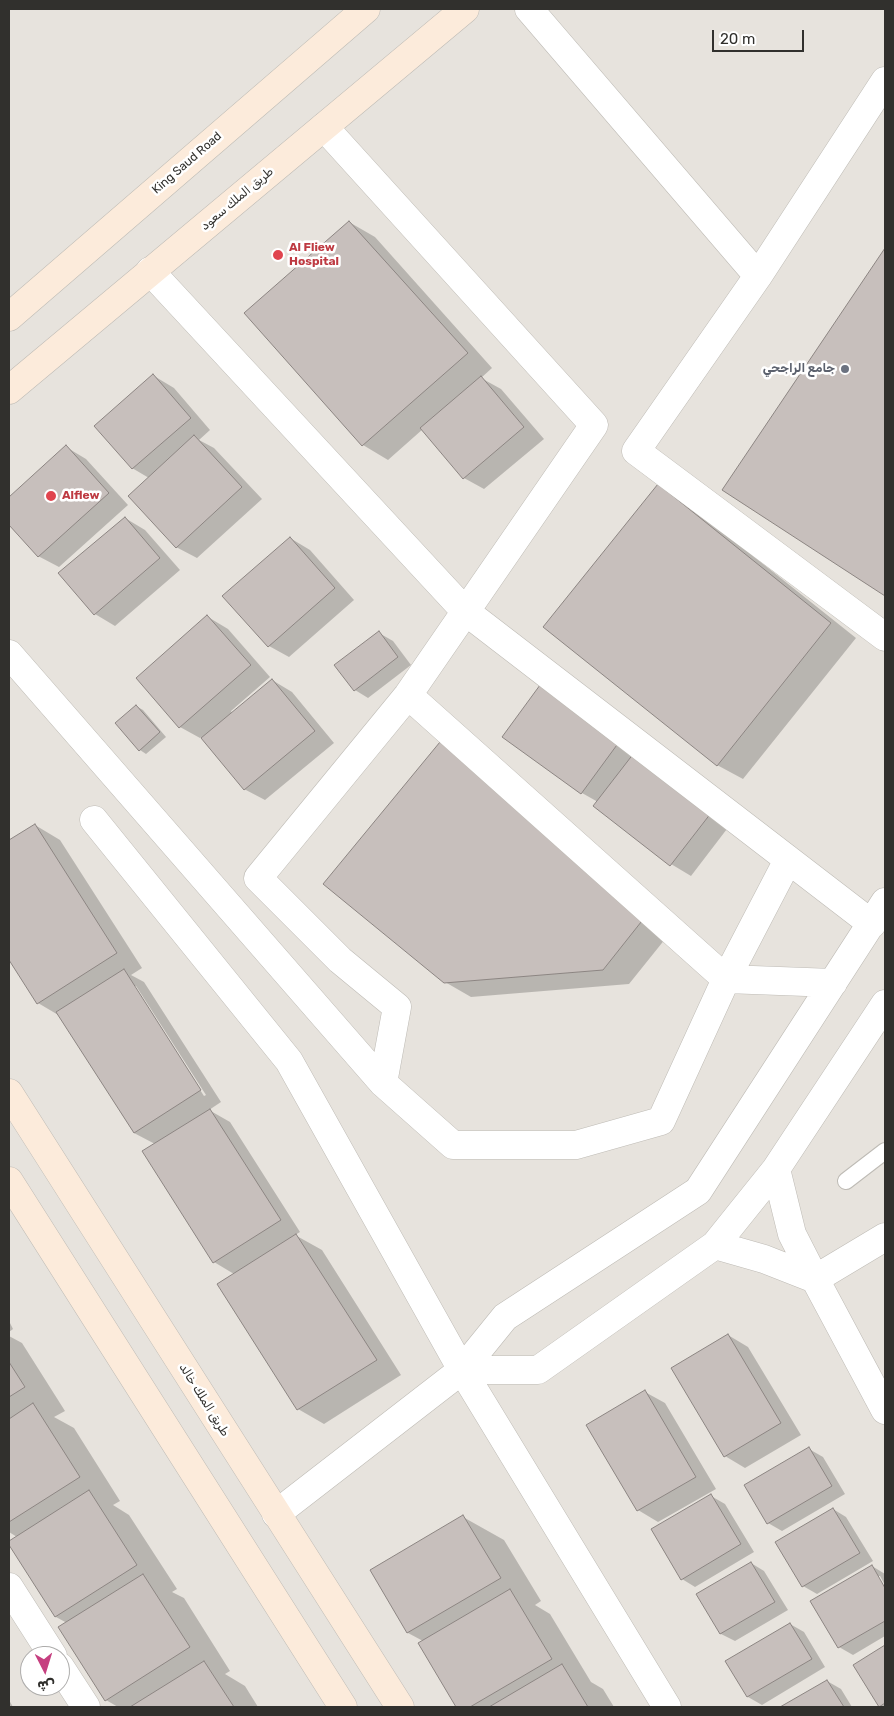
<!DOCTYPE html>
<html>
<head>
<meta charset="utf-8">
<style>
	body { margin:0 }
	#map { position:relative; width:894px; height:1716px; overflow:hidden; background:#e7e3dd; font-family:Rubik,"Noto Sans Arabic",sans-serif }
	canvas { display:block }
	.frame { position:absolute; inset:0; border:10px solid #31302d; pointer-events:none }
	.north { position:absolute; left:20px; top:1646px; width:50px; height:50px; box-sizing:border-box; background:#fff; border:1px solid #adacab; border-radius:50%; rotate:175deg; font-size:14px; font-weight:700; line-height:20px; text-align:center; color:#31302d }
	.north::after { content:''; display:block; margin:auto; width:18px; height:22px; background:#c64080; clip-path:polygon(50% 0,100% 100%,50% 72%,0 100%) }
	.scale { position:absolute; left:712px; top:30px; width:92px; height:22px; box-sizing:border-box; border:2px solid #31302d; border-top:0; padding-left:6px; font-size:15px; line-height:18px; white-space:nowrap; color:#31302d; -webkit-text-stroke:4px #fff; paint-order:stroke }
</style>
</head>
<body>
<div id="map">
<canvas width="894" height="1716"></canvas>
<div class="frame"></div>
<div class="north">ش</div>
<div class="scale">20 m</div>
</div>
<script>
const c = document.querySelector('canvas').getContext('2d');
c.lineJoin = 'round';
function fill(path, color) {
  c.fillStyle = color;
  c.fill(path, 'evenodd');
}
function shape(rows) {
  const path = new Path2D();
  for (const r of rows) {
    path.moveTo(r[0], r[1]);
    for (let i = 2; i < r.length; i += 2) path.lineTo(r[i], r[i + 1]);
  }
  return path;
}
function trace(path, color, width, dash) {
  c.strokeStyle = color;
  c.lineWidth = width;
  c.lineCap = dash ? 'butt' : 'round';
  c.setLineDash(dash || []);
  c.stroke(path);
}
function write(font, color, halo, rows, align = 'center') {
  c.font = font + ' Rubik,"Noto Sans Arabic",sans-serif';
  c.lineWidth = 5;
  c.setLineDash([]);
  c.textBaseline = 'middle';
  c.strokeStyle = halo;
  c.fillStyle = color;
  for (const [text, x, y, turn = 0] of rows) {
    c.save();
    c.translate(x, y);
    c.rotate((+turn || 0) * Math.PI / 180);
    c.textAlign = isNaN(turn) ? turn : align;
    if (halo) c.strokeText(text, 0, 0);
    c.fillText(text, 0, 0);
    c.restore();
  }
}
const shadow = shape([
	[349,222,375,237,492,368,481,378,501,389,544,439,484,489,464,478,423,429,388,460,363,445],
	[885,250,885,595,724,490],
	[154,376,174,388,210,430,199,440,214,448,262,499,197,558,176,547,149,478,132,468],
	[66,447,86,459,128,505,59,567,38,556,9,523,9,499],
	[658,486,684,501,856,638,743,779,717,765],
	[125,518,145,530,180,570,115,626,95,614],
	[290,538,310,550,354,600,289,657,269,646],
	[208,617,228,629,270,677,231,711,232,713,272,680,292,692,334,743,265,800,244,789,202,737,200,738,180,727],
	[379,633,393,641,411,665,368,698,355,690],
	[543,683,730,825,691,876,671,864,598,802,582,793],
	[136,706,143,710,166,737,146,754,140,750],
	[441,744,674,928,629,984,471,997,445,982],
	[35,825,60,840,142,968,131,975,144,982,221,1102,209,1110,230,1122,300,1232,295,1235,322,1250,401,1375,324,1424,298,1409,218,1284,234,1274,214,1262,155,1144,134,1133,60,1016,38,1003,9,957,9,842],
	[133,986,136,986,206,1095,204,1096],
	[9,1321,13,1329,9,1332],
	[728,1335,748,1347,801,1435,745,1468,725,1456],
	[9,1336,22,1343,65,1411,54,1417,74,1428,120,1501,113,1505,129,1515,177,1589,172,1592,184,1598,230,1671,225,1674,245,1686,258,1707,118,1707,106,1700,67,1623,56,1617,9,1542,17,1537,9,1532],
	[645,1392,665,1403,716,1489,658,1522,638,1510,588,1425],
	[809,1449,823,1457,845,1494,782,1531,768,1523],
	[711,1496,725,1504,754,1552,695,1587,682,1579],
	[833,1509,846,1517,873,1561,817,1594,803,1586],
	[463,1517,504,1540,541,1601,535,1605,550,1614,591,1682,603,1689,614,1707,458,1707,420,1643,423,1641,408,1633,372,1571],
	[751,1563,764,1571,788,1610,735,1641,721,1634,698,1594],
	[872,1566,885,1574,885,1585,880,1576,877,1576,885,1590,885,1636,853,1655,839,1647,812,1602],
	[790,1624,804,1632,825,1667,762,1705,748,1697,727,1661],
	[885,1647,885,1707,882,1707,855,1665],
	[827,1681,841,1689,852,1707,783,1707],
	[9,1700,13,1707,9,1707]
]);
const building = shape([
	[349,221,468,353,362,446,244,313,349,221],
	[885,248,885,596,722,490,885,248],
	[153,374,191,418,132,469,94,426,153,374],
	[481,376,524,427,463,479,420,428,481,376],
	[194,435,242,487,176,548,128,496,194,435],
	[66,445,109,493,38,557,9,525,9,497,66,445],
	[658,484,831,623,717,766,543,627,658,484],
	[125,517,160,558,94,615,58,573,125,517],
	[290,537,335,588,268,647,222,596,290,537],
	[207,615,251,665,179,728,136,678,207,615],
	[379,631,398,657,354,691,334,665,379,631],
	[272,679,315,731,244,790,201,738,272,679],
	[543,681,622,738,581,794,502,737,543,681],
	[136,705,160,732,139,751,115,723,136,705],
	[440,742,649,912,603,970,444,983,323,884,440,742],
	[634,753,711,813,670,866,593,806,634,753],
	[35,824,117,953,37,1004,9,960,9,840,35,824],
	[124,969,201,1090,134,1133,56,1012,124,969],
	[210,1109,281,1220,213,1263,142,1151,210,1109],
	[296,1234,377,1360,297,1410,217,1284,296,1234],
	[728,1334,781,1423,724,1457,671,1368,728,1334],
	[9,1362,25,1387,9,1397,9,1362],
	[645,1390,696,1477,637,1511,586,1425,645,1390],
	[33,1403,80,1477,9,1522,9,1419,33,1403],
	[809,1447,832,1486,767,1524,744,1485,809,1447],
	[89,1490,137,1565,55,1617,9,1545,9,1541,89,1490],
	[711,1494,741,1544,681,1580,651,1529,711,1494],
	[833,1508,860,1553,802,1587,775,1542,833,1508],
	[463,1515,501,1578,407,1633,370,1570,463,1515],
	[751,1562,775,1602,720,1634,696,1594,751,1562],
	[872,1565,885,1588,885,1621,838,1648,810,1601,872,1565],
	[143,1574,190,1647,105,1701,58,1627,143,1574],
	[510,1589,552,1659,470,1707,456,1707,418,1643,510,1589],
	[790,1623,812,1659,747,1697,725,1661,790,1623],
	[885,1645,885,1703,879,1707,853,1665,885,1645],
	[204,1661,234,1707,130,1707,204,1661],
	[562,1664,588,1707,489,1707,562,1664],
	[827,1680,844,1707,780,1707,827,1680]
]);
const service = shape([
	[846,1181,885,1151]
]);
const minor = shape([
	[529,9,758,276],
	[885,81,758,276,636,451,885,637],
	[324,127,594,425,408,695,258,878,340,960,397,1007,383,1083],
	[150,271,465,611,872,924],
	[9,654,383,1083,453,1145,576,1145,661,1121,726,979,788,860],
	[408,695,726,979,833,983],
	[94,820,289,1061,462,1370,667,1707],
	[776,1169,792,1234,815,1279],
	[885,1237,815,1279,885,1410],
	[715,1245,764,1259,815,1279],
	[462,1370,538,1370,715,1245,776,1169,885,1004],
	[276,1514,462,1370,505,1317,698,1191,885,902],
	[9,1587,53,1656],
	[60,1667,86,1707]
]);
const secondary = shape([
	[9,317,366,9],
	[9,390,465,9],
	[9,1093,400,1707],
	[9,1181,343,1707]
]);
const markers = [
	[278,255,6,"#e0444e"],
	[845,369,5,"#6b7280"],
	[51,496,6,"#e0444e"]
];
const streetNames = [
	["King Saud Road",187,163,-41],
	["طريق الملك سعود",237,199,-40],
	["طريق الملك خالد",204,1400,58]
];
const healthNames = [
	["Al Fliew",289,248],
	["Hospital",289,262],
	["Alflew",62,496]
];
const worshipNames = [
	["جامع الراجحي",835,369]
];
fill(shadow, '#0003');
fill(building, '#c7bfbc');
trace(building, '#8c8582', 1);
trace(service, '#bebbb5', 18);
trace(minor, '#bebbb5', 29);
trace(secondary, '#bebbb5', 29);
trace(service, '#fff', 16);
trace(minor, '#fff', 28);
trace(secondary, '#fcebdb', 28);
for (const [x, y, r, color] of markers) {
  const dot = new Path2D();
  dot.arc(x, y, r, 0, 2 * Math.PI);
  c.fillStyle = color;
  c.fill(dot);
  trace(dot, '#fff', 2);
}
write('12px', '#31302d', '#fff', streetNames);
write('bold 12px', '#be3a42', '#fff', healthNames, 'left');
write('bold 12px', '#5b616d', '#fff', worshipNames, 'right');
</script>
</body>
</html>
